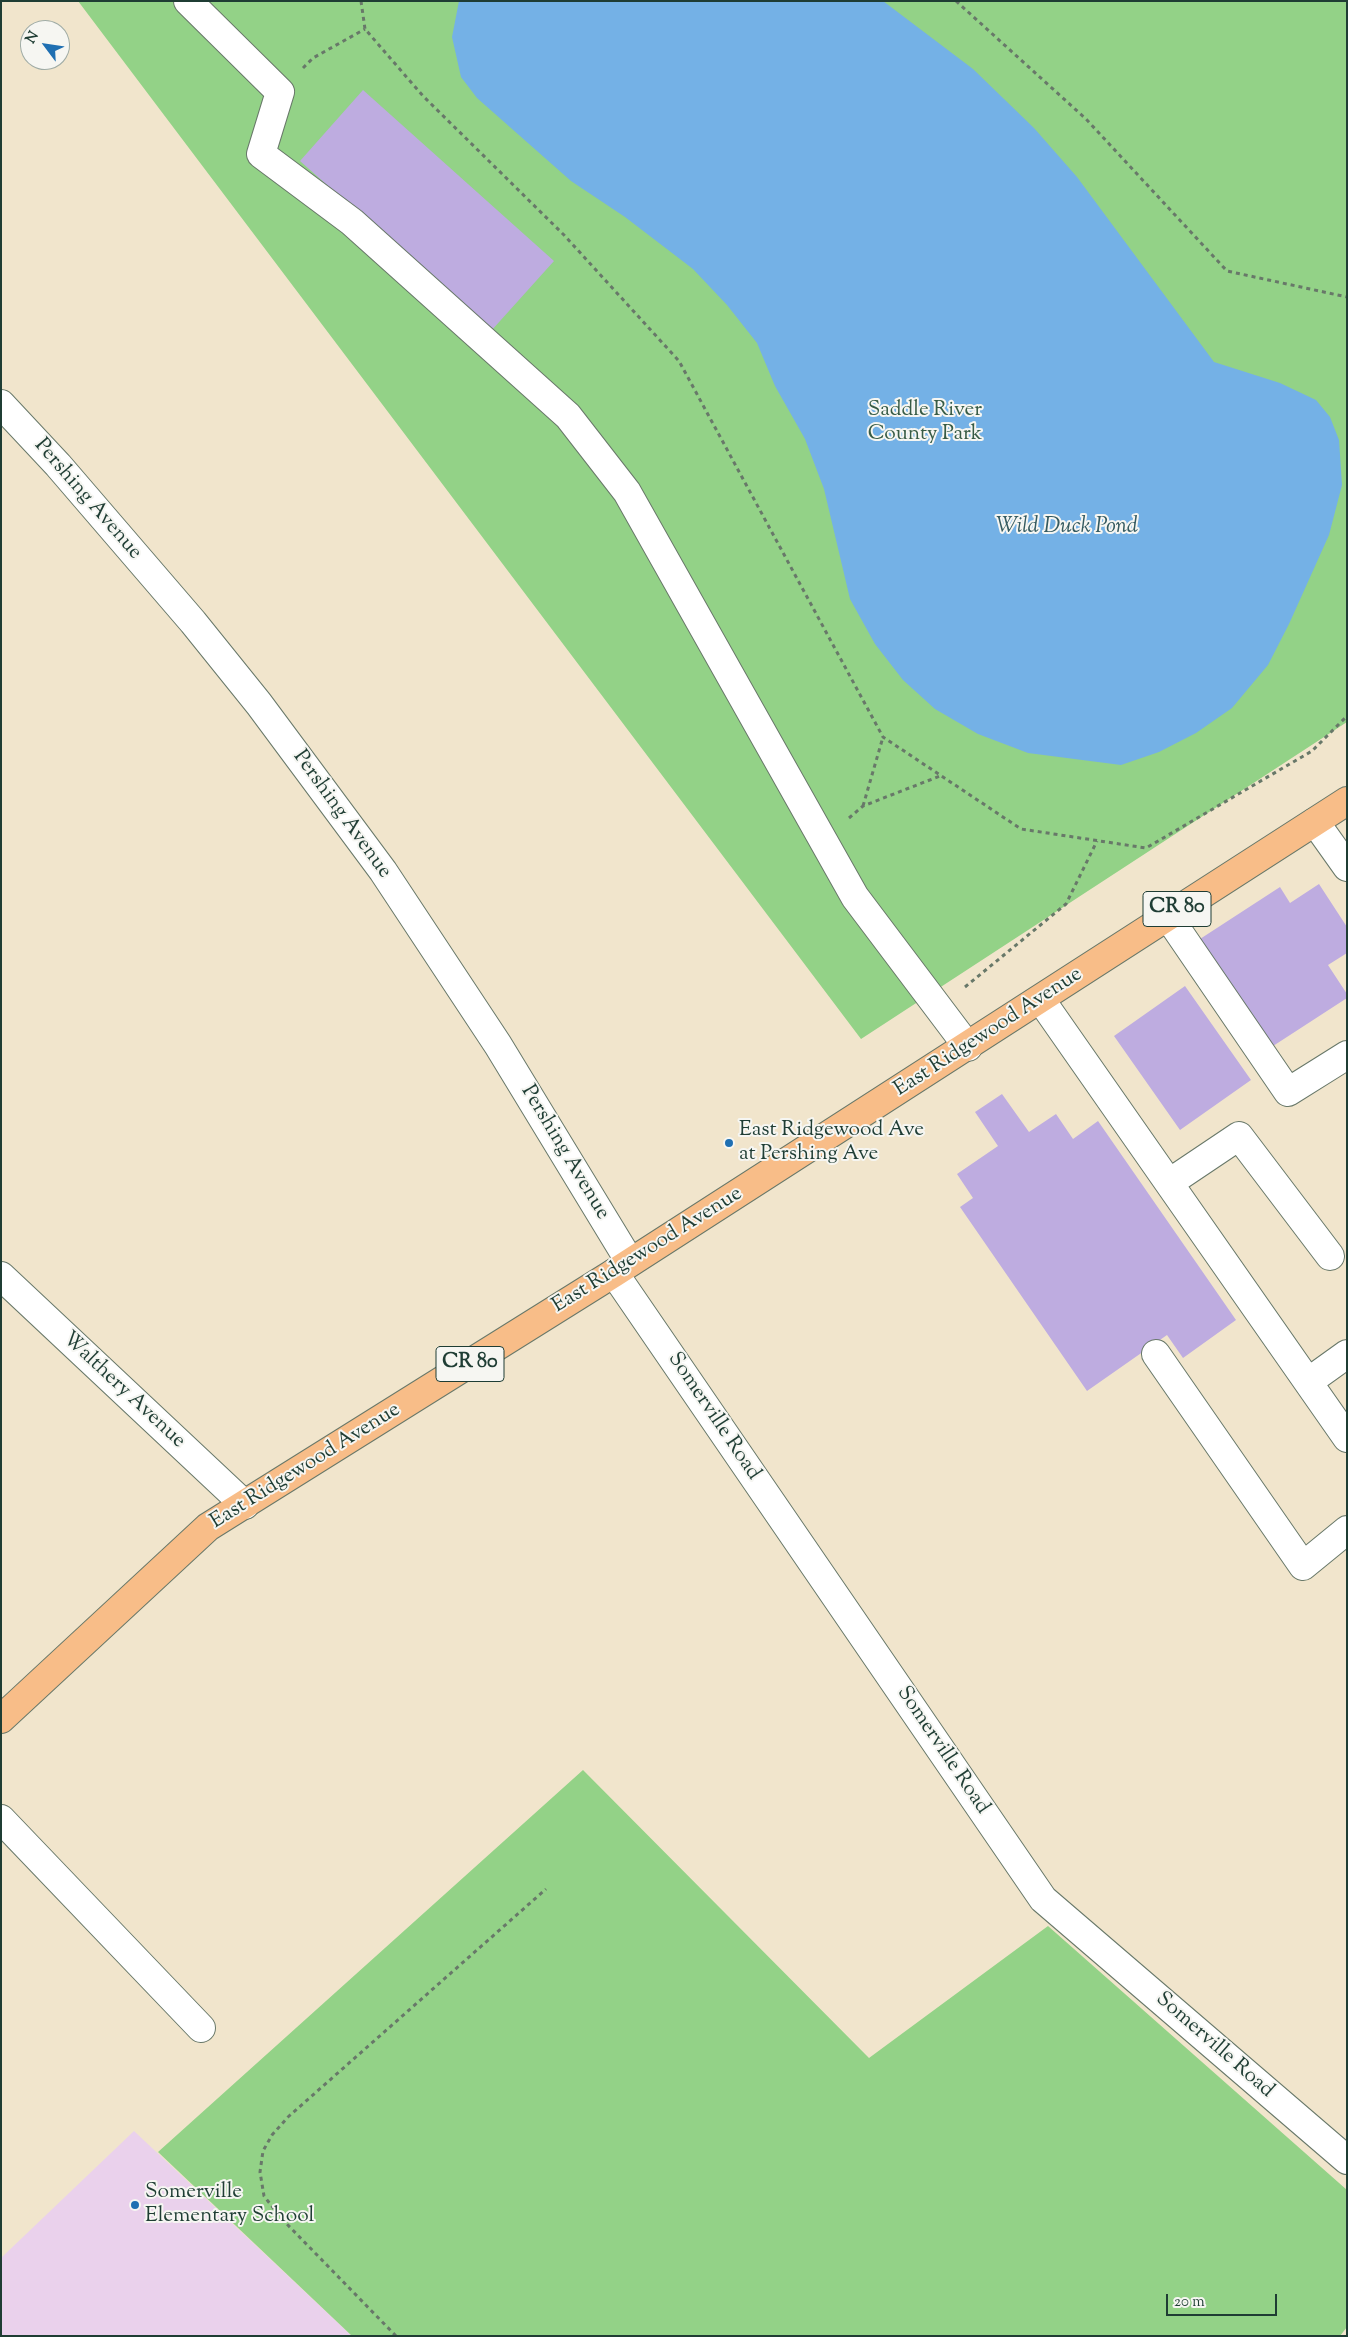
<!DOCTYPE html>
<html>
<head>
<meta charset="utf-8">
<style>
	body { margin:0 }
	#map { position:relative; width:1348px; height:2337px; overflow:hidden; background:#f1e5cc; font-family:"Sorts Mill Goudy",serif }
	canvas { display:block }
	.frame { position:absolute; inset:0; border:2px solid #1f3d34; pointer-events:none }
	.north { position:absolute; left:20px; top:20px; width:50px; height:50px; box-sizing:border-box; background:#f6f6f2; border:1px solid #a0aca6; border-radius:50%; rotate:301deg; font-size:14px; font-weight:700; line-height:20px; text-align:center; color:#1f3d34 }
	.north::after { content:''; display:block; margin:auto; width:18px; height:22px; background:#1f6fb2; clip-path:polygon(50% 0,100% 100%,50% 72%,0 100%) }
	.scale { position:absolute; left:1166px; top:2294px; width:111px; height:22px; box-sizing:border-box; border:2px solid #1f3d34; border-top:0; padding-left:6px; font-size:15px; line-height:18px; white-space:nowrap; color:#1f3d34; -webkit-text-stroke:4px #f6f6f2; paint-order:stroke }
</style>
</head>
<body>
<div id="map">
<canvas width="1348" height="2337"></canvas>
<div class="frame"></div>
<div class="north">N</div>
<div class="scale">20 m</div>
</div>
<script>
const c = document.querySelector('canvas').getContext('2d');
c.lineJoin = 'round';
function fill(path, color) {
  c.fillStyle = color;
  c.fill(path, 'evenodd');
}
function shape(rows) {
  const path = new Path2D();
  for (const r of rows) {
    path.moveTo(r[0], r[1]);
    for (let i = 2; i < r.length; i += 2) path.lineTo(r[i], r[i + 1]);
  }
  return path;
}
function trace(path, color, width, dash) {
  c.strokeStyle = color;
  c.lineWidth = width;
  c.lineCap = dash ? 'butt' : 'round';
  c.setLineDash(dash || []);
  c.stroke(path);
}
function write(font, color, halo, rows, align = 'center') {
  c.font = font + ' "Sorts Mill Goudy",serif';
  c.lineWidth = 4;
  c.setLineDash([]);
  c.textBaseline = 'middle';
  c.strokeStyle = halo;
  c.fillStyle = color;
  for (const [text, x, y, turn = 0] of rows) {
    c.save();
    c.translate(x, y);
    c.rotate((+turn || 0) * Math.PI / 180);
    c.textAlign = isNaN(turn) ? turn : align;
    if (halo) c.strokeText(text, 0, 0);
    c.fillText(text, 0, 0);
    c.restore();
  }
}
const built = shape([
	[134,2131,352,2336,1,2336,1,2258]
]);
const green = shape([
	[78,1,1347,1,1347,722,861,1039],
	[583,1770,869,2058,1048,1926,1347,2190,1347,2327,1340,2336,352,2336,158,2152]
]);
const water = shape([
	[459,1,883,1,973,69,1034,128,1077,177,1214,362,1280,383,1316,400,1330,417,1339,440,1342,485,1329,535,1289,624,1268,665,1232,708,1196,733,1159,752,1121,765,1028,753,978,734,935,709,903,680,875,644,850,599,824,489,805,439,775,386,757,343,727,305,693,269,625,217,571,181,477,98,461,77,452,37]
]);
const building = shape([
	[363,90,554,261,491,331,300,161],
	[1319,884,1347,927,1347,953,1328,965,1347,994,1347,998,1270,1048,1200,939,1280,887,1290,903],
	[1185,986,1251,1080,1180,1130,1114,1036],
	[1002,1094,1029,1132,1056,1114,1073,1139,1098,1121,1236,1320,1183,1358,1167,1335,1087,1391,960,1207,973,1198,957,1174,998,1146,975,1112]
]);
const path = shape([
	[361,1,365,29,423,96,564,235,679,361,883,737,1021,829,1146,848,1312,751,1347,716],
	[956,1,1086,119,1227,271,1347,297],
	[303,68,313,58,365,29],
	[863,806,883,737],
	[849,818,863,806,940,776],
	[965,987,1066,904,1097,841],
	[396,2336,281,2218,264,2196,260,2172,263,2151,272,2135,288,2117,546,1889]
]);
const minor = shape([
	[188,1,280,92,261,154,352,222,568,416,627,492,855,897,968,1047],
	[1,404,58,465,193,622,259,704,383,871,498,1045,630,1262],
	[1315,822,1347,867],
	[1167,915,1288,1092,1347,1055],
	[1041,1000,1347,1438],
	[1169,1183,1239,1136,1330,1256],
	[614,1273,1043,1899,1347,2160],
	[1,1276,245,1505],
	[1156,1354,1303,1566,1347,1530],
	[1308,1382,1347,1354],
	[1,1819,201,2028]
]);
const major = shape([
	[1,1719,208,1527,614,1273,1347,801]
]);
const markers = [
	[729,1143,5,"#1f6fb2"],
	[135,2205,5,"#1f6fb2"]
];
const shields = [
	[1177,909,68],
	[470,1364,68]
];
const shieldNames = [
	["CR 80",1177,909],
	["CR 80",470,1364]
];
const parkNames = [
	["Saddle River",925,411],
	["County Park",925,435]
];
const streetNames = [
	["Pershing Avenue",87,500,49],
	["Pershing Avenue",341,815,54],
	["East Ridgewood Avenue",989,1033,-33],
	["Pershing Avenue",564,1153,59],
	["East Ridgewood Avenue",648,1251,-32],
	["Walthery Avenue",123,1391,43],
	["Somerville Road",713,1417,56],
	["East Ridgewood Avenue",306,1467,-32],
	["Somerville Road",942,1751,56],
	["Somerville Road",1214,2046,41]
];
const poiNames = [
	["East Ridgewood Ave",739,1131],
	["at Pershing Ave",739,1155],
	["Somerville",145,2193],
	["Elementary School",145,2217]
];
const waterNames = [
	["Wild Duck Pond",1067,528]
];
fill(built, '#ead1ec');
fill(green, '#93d287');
fill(water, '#74b1e6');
fill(building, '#beace0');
trace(minor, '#687869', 30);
trace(major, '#687869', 30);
trace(path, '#687869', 3, [4, 4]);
trace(minor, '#fff', 28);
trace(major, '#f8bd88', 28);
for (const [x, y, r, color] of markers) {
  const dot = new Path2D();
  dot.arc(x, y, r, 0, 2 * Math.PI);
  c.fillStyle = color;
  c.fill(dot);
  trace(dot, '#f6f6f2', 2);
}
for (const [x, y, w] of shields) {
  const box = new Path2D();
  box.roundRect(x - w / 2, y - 17.5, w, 35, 4);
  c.fillStyle = '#f6f6f2';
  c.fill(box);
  trace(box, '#1f3d34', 1);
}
write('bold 20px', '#1f3d34', null, shieldNames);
write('21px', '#365b45', '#f6f6f2', parkNames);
write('21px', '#1f3d34', '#f6f6f2', streetNames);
write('21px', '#1f3d34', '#f6f6f2', poiNames, 'left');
write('italic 22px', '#345a60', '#f6f6f2', waterNames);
</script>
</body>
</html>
